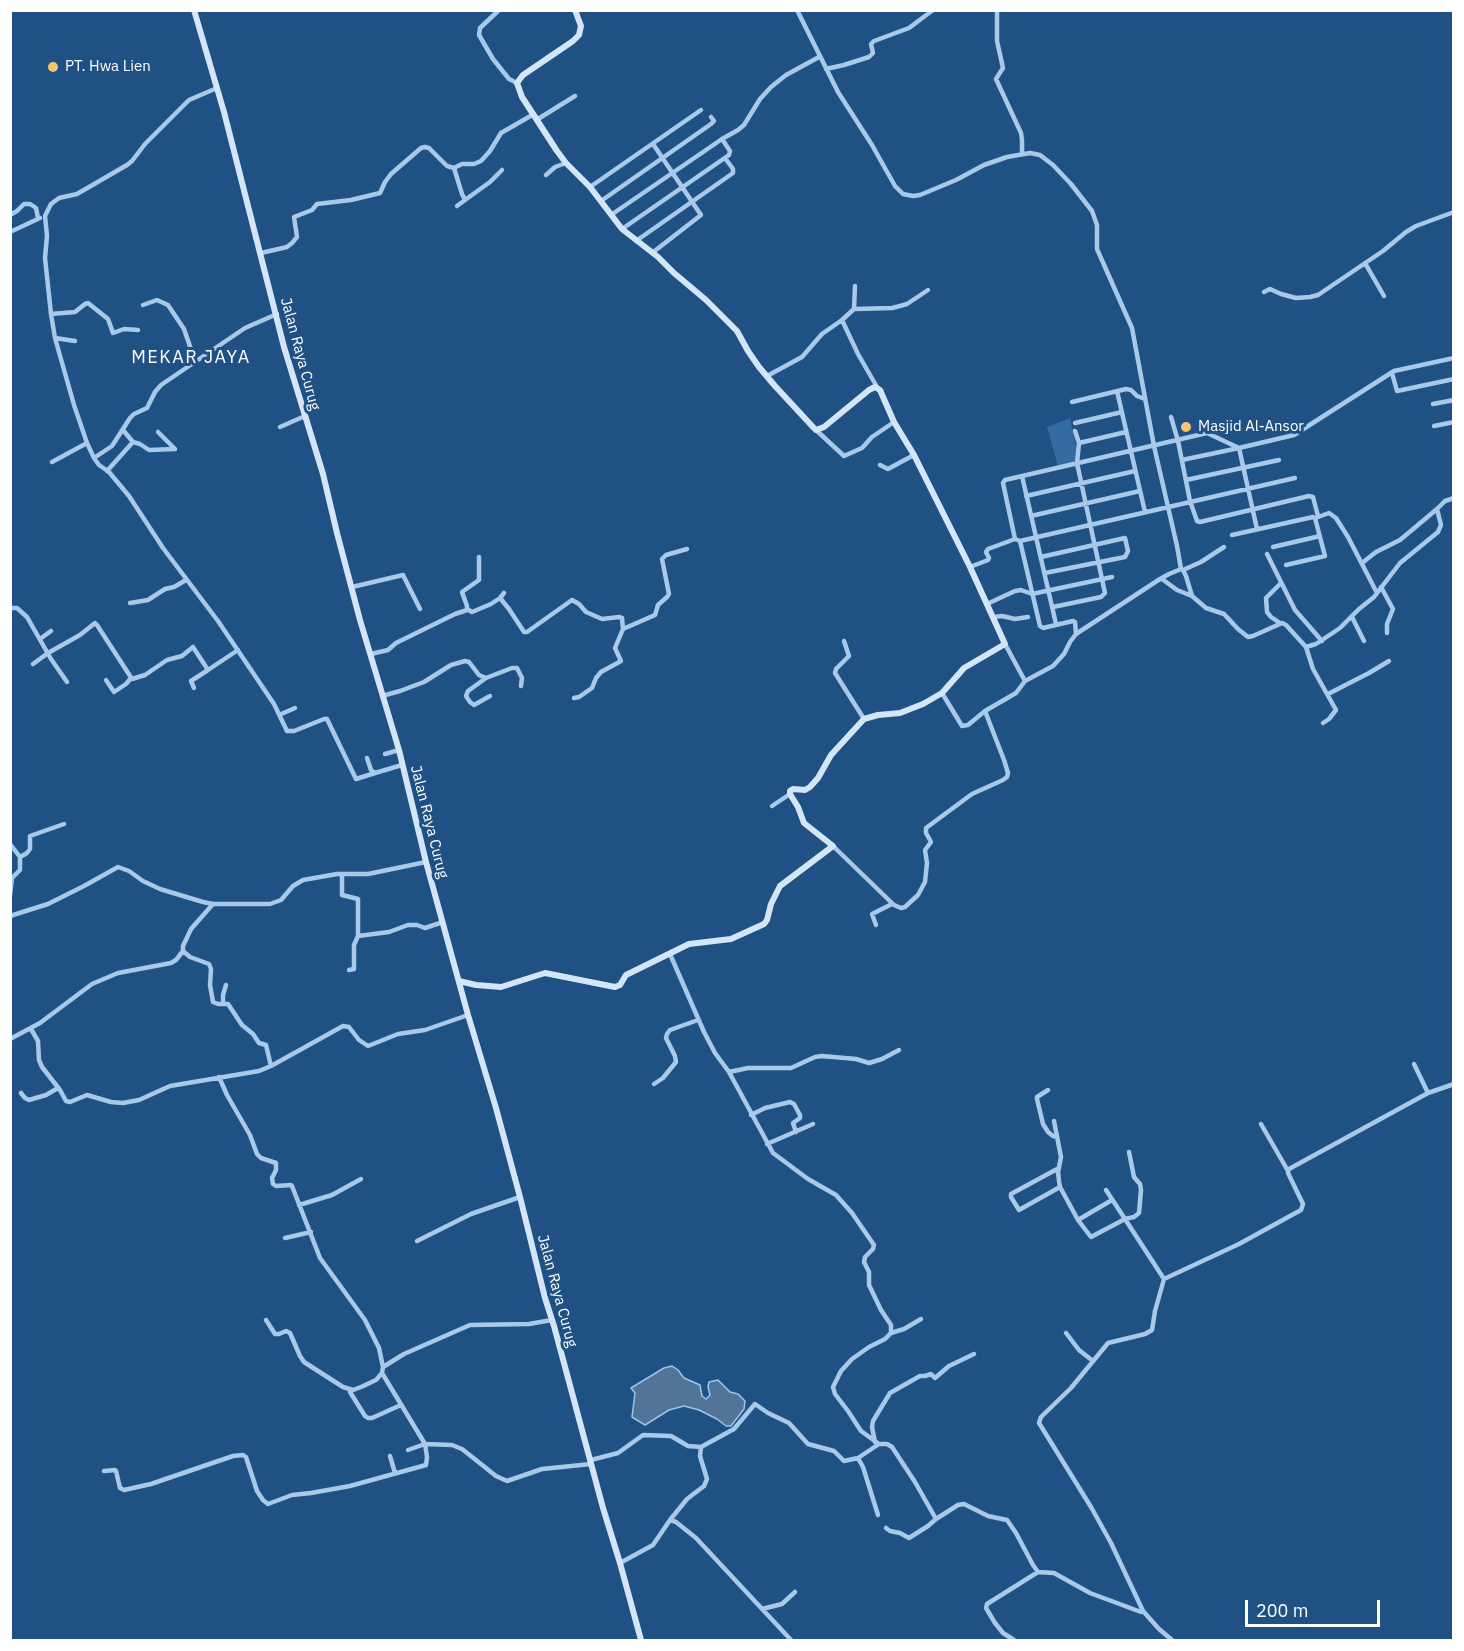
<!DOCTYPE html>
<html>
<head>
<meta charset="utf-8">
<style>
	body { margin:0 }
	#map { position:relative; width:1464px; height:1651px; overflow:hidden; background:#205184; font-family:"IBM Plex Sans",sans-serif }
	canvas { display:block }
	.frame { position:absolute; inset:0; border:12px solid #fff; pointer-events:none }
	.scale { position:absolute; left:1245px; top:1600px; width:135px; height:27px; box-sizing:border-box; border:3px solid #fff; border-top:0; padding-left:8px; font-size:18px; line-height:21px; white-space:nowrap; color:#fff; -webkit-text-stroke:4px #205184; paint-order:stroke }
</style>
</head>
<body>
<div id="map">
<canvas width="1464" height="1651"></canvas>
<div class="frame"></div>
<div class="scale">200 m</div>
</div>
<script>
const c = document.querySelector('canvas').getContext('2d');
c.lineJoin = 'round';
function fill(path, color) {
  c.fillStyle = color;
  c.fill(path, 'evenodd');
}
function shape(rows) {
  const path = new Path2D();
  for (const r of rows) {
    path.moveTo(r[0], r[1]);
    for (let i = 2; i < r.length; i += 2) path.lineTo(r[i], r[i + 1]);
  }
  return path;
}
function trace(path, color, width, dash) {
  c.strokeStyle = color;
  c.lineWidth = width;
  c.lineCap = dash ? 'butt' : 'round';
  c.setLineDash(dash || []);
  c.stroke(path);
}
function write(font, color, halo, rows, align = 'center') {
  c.font = font + ' "IBM Plex Sans",sans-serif';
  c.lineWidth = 6;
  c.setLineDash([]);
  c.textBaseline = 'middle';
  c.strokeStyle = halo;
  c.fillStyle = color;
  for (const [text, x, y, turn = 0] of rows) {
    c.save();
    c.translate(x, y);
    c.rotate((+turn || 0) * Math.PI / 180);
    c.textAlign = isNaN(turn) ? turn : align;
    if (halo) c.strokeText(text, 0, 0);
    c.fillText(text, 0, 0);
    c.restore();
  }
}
const green = shape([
	[1070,418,1079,462,1058,466,1047,427]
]);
const water = shape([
	[672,1366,678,1370,684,1378,700,1385,702,1396,706,1399,710,1395,708,1387,709,1382,718,1380,730,1392,738,1394,745,1401,744,1409,731,1426,726,1426,717,1419,699,1410,684,1406,669,1410,645,1425,632,1417,635,1393,631,1388,664,1368,672,1366]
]);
const street = shape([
	[499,10,480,28,479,35,493,59,509,79,517,83],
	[797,10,838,92,872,145,895,186,903,194,913,196,920,195,956,180,984,165,1007,157,1030,153,1040,155,1053,165,1071,184,1092,211,1097,225,1097,249,1132,328,1154,446,1177,546,1181,569,1183,570,1186,576,1192,596],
	[997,10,997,41,1003,68,996,79,1021,133,1022,140,1022,154],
	[826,69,844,65,869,57,873,53,871,44,874,41,909,28,933,10],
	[217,88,189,100,145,144,132,161,127,165,77,194,59,198,51,204,45,216,47,236,45,258,51,314,55,338,74,405,87,443,94,458,99,465,109,472,129,496,163,548,218,621,274,704,287,731,294,731,324,719,327,719,356,779,375,773],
	[538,119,575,96],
	[502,170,490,182,465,200,462,194,454,168,462,164,474,164,481,161,490,151,501,133,534,114],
	[546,175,555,167,566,163],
	[590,187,701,110],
	[601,201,711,124,714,121,711,117],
	[457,206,465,200],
	[10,215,17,211,24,204,30,204,36,208,38,218],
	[611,215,722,139,738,130,744,125,760,99,771,87,786,75,819,57],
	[622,229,729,155,730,151,722,139],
	[10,232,40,218],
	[636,241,733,173,733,169,725,158],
	[261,253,287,247,292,243,297,237,294,217,312,210,317,204,351,200,380,193,385,182,391,174,421,148,425,147,429,148,447,166,454,168],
	[652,253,701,215,653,144],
	[1365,263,1384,296],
	[855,286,854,309,842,320,858,354,877,387],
	[1264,292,1270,289,1281,294,1296,298,1310,297,1318,295,1383,251,1406,232,1416,226,1454,212],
	[143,305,157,300,168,305,184,329,195,361],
	[854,309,892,308,900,306,907,304,928,290],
	[51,314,75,312,85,304,88,303,108,319,113,333,124,329,138,330],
	[55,338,75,341],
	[1392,373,1397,391,1454,379],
	[767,376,802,357,822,334,842,320],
	[1117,391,1145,512],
	[1072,402,1126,389,1131,390,1137,396,1145,399],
	[1433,404,1454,400],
	[1171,417,1178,441,1190,501,1197,521,1200,522,1309,496,1313,497,1318,516],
	[1075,423,1122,412],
	[1434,426,1454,422],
	[280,427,305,416],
	[123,430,133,442],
	[816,430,844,456,862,448,872,437,894,422],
	[1079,443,1126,432],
	[94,458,112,446,130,418,134,414,147,408,155,392,161,385,245,328,277,314],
	[1182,460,1239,448,1257,529],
	[52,462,87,443],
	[880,465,888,469,914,455],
	[107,471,133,442,140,444,149,450,175,449,158,432],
	[1022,476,1056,624],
	[1186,480,1279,460],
	[1026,496,1135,471],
	[1031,516,1140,491],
	[1318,517,1329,513,1336,518,1348,537,1377,593],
	[1232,535,1313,517,1315,518,1325,556,1286,565],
	[1020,541,1295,478],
	[1273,547,1320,536],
	[1267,554,1295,610,1322,641],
	[1041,557,1125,538,1128,551,1125,557,1045,573],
	[1362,563,1376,552,1400,540,1437,509],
	[970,567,988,560,989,558,986,552,988,549,1015,539],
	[1183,570,1201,562,1224,547],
	[1160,579,1169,574,1181,569],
	[352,587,403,575,420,609],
	[1381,587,1393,609,1387,624,1387,633],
	[500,598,509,609,524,632,527,632,572,600,579,604,586,612,602,619,619,617,622,618,623,629,615,648,621,661,601,672,596,678,592,688,579,697,574,698],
	[130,603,148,600,165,589,174,587,186,580],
	[987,604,1015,591,1021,590,1032,594,1112,577],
	[1053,607,1101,597,1105,593,1077,463,1079,443,1075,431],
	[10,608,17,608,27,617,51,659,67,682],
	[467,609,472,612,491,604,500,598,504,593],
	[993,617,1002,616,1015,619,1028,617],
	[1352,617,1364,641],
	[1280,623,1271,617,1267,612,1266,598,1281,583],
	[623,629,655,615,658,605,667,597,669,594,662,559,666,555,687,549],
	[1076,634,1075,622,1073,621,1043,628,1040,626,1020,541,1015,539,1003,483,1005,480,1207,433,1239,448,1294,435,1394,371,1454,358],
	[40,639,51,631],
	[844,641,849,656,836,669,835,673,864,719],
	[1005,644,1025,681],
	[1306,647,1313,669,1336,710,1329,719,1323,723],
	[371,654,388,650,396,643,455,614,467,610,467,606,462,592,479,580,479,557],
	[33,664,48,653,80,635,95,623,97,625,132,679,145,675,167,660,182,656,193,647,208,670,238,650],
	[486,678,468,691,466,696,470,702,474,705,490,696],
	[106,680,114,692,126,684,131,678],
	[194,688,191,681,208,670],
	[942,693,962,726,968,725,985,711],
	[1328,694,1369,673,1389,661],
	[382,696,400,691,424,682,451,665,465,661,469,662,479,675,486,678,512,668,517,668,522,678,521,686],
	[279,715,295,708],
	[385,754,399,750],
	[367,758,371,770,375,773,402,765],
	[772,806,790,794],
	[10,844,20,857,20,870,12,878],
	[833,846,894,905,901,908,905,907,918,895,925,882,927,863,925,850,931,842,926,833,926,828,972,794,1003,780,1007,777,1008,773,1004,760,985,711,1016,693,1025,681,1053,666,1064,654,1070,642,1076,634,1160,579,1162,579,1177,590,1192,596,1206,608,1224,614,1238,629,1248,637,1253,636,1282,623,1286,625,1306,647,1316,644,1340,628,1359,609,1374,597,1400,563,1438,532,1441,525,1437,509,1445,501,1454,498],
	[20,857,27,853,30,849,30,836,64,824],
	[342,874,342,895,358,899,358,936,389,932,408,925,417,925,425,928,443,922],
	[10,876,12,878,10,895],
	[213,904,191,929,183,946,183,951,190,957,209,964,211,969,210,985,213,1002,218,1004,228,1004,242,1025,253,1034,259,1043,266,1045,271,1066],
	[10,916,48,904,84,886,118,867,129,871,143,881,160,889,203,902,213,904,270,904,281,900,293,886,303,880,337,874,368,874,426,862],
	[876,925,872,914,892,904],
	[670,954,704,1032,715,1053,729,1072,773,1153,808,1179,836,1195,852,1213,874,1245,873,1249,865,1257,864,1262,869,1272,869,1285,881,1310,891,1325,891,1333,885,1339,869,1347,852,1359,841,1371,833,1387,835,1394,848,1411,861,1431,879,1444,887,1444,892,1447,915,1482,936,1519,958,1505,964,1504,988,1516,1007,1520,1016,1533,1033,1565,1038,1572,1054,1573,1090,1593,1141,1612,1143,1611],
	[349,970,354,969,354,945,358,936],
	[223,1004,223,995,226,985],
	[31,1029,38,1041,39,1060,42,1067,60,1090,66,1101,70,1102,87,1095,111,1102,123,1103,139,1100,170,1086,259,1071,271,1066,343,1026,349,1027,359,1040,368,1046,398,1034,425,1030,468,1015],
	[10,1039,40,1023,92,984,118,973,171,963,176,960,183,951],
	[1414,1064,1428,1093],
	[729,1072,748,1068,791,1068,815,1057,822,1056,856,1059,869,1063,882,1059,899,1050],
	[219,1077,227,1095,250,1135,257,1154,261,1158,276,1163,276,1170,272,1178,273,1184,276,1186,291,1185,292,1186,320,1258,365,1320,379,1348,383,1367,382,1373,425,1444,452,1445,462,1449,496,1476,507,1481,542,1469,591,1464],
	[654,1084,663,1078,676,1062,675,1056,666,1038,667,1034,670,1030,698,1020],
	[1048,1090,1037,1097,1037,1099,1043,1124,1048,1132,1053,1136,1057,1137],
	[21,1093,25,1098,29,1100,46,1095,58,1088],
	[751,1115,765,1108,790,1102,794,1104,800,1115,800,1118,793,1123,796,1132],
	[1054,1121,1061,1157,1058,1172,1059,1181,1060,1187,1078,1220,1091,1237,1125,1219,1164,1279,1155,1311,1152,1330,1145,1334,1108,1343,1071,1388,1041,1417,1039,1423,1091,1507,1111,1543,1143,1611,1159,1629,1172,1640],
	[1261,1124,1288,1171],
	[767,1144,813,1124],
	[1059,1168,1011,1194,1011,1197,1019,1210,1060,1187],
	[1106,1190,1125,1219,1134,1217,1139,1213,1141,1190,1140,1184,1134,1177,1129,1152],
	[299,1205,332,1195,361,1179],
	[1078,1220,1112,1200],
	[285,1238,311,1232],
	[417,1241,471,1214,520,1197],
	[1164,1279,1239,1244,1301,1210,1303,1204,1288,1173,1289,1169,1428,1093,1454,1084],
	[266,1320,275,1334,279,1334,286,1331,290,1333,300,1356,304,1362,343,1387,353,1390,361,1387,376,1380,382,1373],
	[891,1333,904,1329,921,1319],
	[1066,1333,1079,1350,1093,1361],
	[383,1367,404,1354,470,1325,529,1324,552,1320],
	[353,1390,350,1392,365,1416,368,1418,372,1418,401,1405],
	[875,1442,872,1427,873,1421,890,1393,920,1376,925,1376,931,1374,935,1378,949,1366,974,1354],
	[390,1456,395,1473],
	[858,1458,863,1467,878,1515],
	[591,1460,618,1453,643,1435,671,1436,688,1446,701,1447,734,1429,755,1404,768,1413,789,1423,808,1444,834,1451,844,1461,858,1458,879,1444],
	[104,1471,115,1470,116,1471,120,1488,124,1490,151,1484,233,1456,243,1455,246,1457,257,1491,263,1500,268,1504,292,1495,311,1493,350,1486,426,1465,427,1457,425,1444,408,1450],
	[670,1520,687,1499,704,1486,707,1479,700,1456,701,1447],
	[886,1528,890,1531,900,1533,909,1538,928,1526,936,1519],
	[620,1563,653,1545,670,1520,676,1522,696,1538,791,1640],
	[762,1609,782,1604,795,1592],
	[1014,1640,1003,1633,995,1623,986,1608,987,1604,1038,1572]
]);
const secondary = shape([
	[194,10,224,112,284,347,323,474,337,533,360,620,399,750,426,862,468,1015,496,1108,520,1197,545,1298,554,1326,603,1508,620,1563,641,1640],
	[459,981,476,985,501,987,545,973,615,987,620,985,626,975,689,944,731,939,764,924,767,920,771,904,780,886,833,846,804,823,798,807,790,794,790,791,793,789,805,790,810,787,818,778,831,755,864,719,878,715,900,713,923,704,942,693,964,668,1005,644,970,567,914,455,894,422,880,390,875,387,869,390,824,427,816,430,813,427,775,386,759,367,748,351,737,331,706,300,674,273,658,257,622,229,590,187,566,163,557,151,522,97,517,83,523,75,573,41,579,35,581,26,575,10]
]);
const markers = [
	[53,67,6,"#f6c669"],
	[1186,427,6,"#f6c669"]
];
const poiNames = [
	["PT. Hwa Lien",65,67],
	["Masjid Al-Ansor",1198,427]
];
const streetNames = [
	["Jalan Raya Curug",300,354,75],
	["Jalan Raya Curug",429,822,76],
	["Jalan Raya Curug",557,1291,75]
];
const quarterNames = [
	["MEKAR JAYA",191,358]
];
fill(green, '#346ca1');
fill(water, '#527498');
trace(water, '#9cc5ea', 1.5);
trace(street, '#a8c9e9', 4.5);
trace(secondary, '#d3e5f7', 6);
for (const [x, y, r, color] of markers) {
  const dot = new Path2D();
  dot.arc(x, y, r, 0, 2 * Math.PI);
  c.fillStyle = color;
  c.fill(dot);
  trace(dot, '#205184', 2);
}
write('15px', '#fff', '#205184', poiNames, 'left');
write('15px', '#fff', '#205184', streetNames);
c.letterSpacing = '1.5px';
write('18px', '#fff', '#205184', quarterNames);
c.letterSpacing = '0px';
</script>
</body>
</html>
